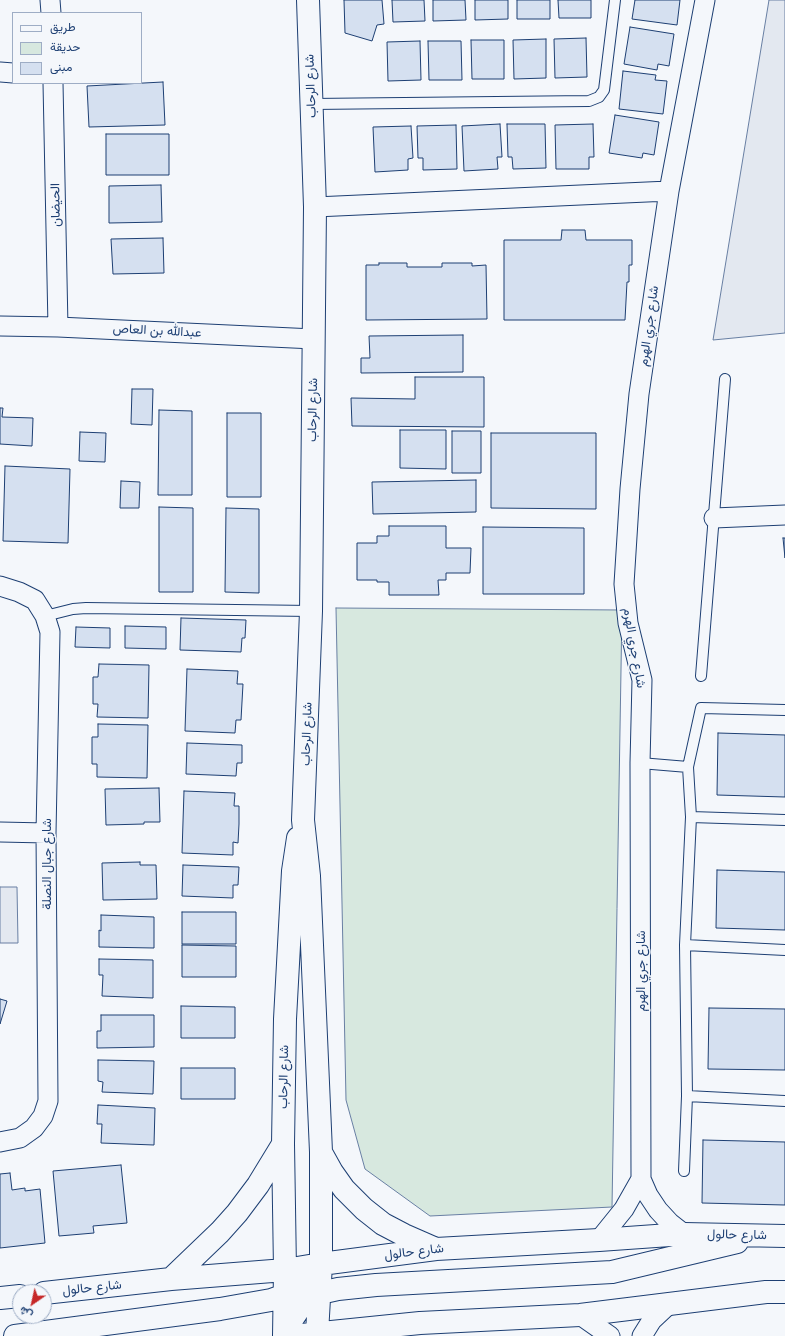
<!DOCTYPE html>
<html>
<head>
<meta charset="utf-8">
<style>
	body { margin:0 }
	#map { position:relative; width:785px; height:1336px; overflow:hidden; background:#f4f7fb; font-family:Arial,Vazirmatn,sans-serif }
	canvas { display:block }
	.legend { position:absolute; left:12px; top:12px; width:130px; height:72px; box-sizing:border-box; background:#f4f7fb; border:1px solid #9eadc5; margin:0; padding:5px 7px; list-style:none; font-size:12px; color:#1d3f73 }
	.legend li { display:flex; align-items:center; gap:8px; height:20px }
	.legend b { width:20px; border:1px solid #9eadc5 }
	.north { position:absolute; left:12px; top:1284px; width:40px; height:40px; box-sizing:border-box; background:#f4f7fb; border:1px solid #9eadc5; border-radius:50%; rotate:214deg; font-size:11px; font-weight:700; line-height:16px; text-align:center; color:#1d3f73 }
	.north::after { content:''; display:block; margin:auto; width:14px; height:18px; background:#c62828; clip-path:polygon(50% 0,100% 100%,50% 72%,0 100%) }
</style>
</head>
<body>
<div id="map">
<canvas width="785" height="1336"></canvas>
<ul class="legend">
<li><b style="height:5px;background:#f4f7fb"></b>طريق</li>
<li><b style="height:11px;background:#d7e8df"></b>حديقة</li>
<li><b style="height:11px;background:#d5e0f0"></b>مبنى</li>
</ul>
<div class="north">ش</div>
</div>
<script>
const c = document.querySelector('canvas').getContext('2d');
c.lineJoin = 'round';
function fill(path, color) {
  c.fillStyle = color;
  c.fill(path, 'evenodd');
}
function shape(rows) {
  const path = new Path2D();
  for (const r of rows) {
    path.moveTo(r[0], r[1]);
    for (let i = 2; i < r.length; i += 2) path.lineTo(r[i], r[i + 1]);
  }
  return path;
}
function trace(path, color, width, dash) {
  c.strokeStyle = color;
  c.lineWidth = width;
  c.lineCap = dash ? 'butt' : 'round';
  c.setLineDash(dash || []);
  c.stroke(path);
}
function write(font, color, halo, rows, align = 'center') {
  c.font = font + ' Arial,Vazirmatn,sans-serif';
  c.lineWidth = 3;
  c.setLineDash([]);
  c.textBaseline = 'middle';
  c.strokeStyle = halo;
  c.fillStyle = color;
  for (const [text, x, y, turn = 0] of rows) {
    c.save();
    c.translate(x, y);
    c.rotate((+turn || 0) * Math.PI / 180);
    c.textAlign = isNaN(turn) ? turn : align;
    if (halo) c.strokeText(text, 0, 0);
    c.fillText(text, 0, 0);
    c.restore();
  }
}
const green = shape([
	[336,608,622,610,612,1207,430,1216,365,1169,346,1100,336,608]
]);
const parking = shape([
	[769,0,785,0,785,333,713,340,769,0],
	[0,887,17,887,18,943,0,943,0,887]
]);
const building = shape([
	[344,0,382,0,384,24,377,25,372,41,345,33,344,0],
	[392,0,424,0,425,21,393,22,392,0],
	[433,0,465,0,466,20,433,21,433,0],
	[475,0,508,0,508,19,475,20,475,0],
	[517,0,550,0,550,19,517,19,517,0],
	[558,0,591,0,591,18,559,18,558,0],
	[635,0,680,0,677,25,632,19,635,0],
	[630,27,674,34,669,66,658,64,657,70,624,64,630,27],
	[586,38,587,77,555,78,554,39,586,38],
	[546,39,546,78,514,79,513,40,546,39],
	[471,40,504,40,504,79,472,79,471,40],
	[420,41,421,80,388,81,387,42,420,41],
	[428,41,461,41,462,80,429,80,428,41],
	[623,71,656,75,655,80,667,81,663,114,619,109,623,71],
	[163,82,165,125,89,127,87,86,163,82],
	[615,115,659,122,654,155,643,153,642,158,609,153,615,115],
	[500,124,502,157,497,157,498,169,464,171,462,126,500,124],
	[507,124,545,124,546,168,513,169,512,157,508,157,507,124],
	[593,124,594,157,589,157,589,169,556,169,555,125,593,124],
	[456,125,457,169,423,170,423,158,418,158,417,126,456,125],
	[411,126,413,158,408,159,408,170,375,172,373,127,411,126],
	[106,134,169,134,169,175,106,175,106,134],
	[161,185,162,222,109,223,109,186,161,185],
	[562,230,585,230,586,240,632,240,632,265,629,265,629,282,627,282,625,320,504,320,504,240,561,240,562,230],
	[163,238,164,273,113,274,111,239,163,238],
	[379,263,407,263,407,267,442,267,442,263,472,263,472,266,486,265,487,319,366,320,366,265,379,265,379,263],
	[463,335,463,372,361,373,361,358,370,358,369,336,463,335],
	[415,377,484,377,484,427,352,426,351,398,415,399,415,377],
	[132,389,153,389,152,425,131,424,132,389],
	[0,408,3,408,2,417,33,418,32,446,0,444,0,408],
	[159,410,192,411,192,495,158,495,159,410],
	[227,413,261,413,261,497,227,497,227,413],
	[400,430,446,430,446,469,400,468,400,430],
	[452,431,481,431,481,473,452,473,452,431],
	[80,432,106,433,105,462,79,461,80,432],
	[491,433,596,433,596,509,491,508,491,433],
	[5,466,70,469,68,543,3,541,5,466],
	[476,480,476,512,373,514,372,482,476,480],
	[121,481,140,482,139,508,120,508,121,481],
	[159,507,193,508,193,592,159,592,159,507],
	[226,508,259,509,259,593,225,592,226,508],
	[389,526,446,526,446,548,471,548,470,573,446,573,446,580,438,580,439,595,389,595,389,582,377,582,377,580,357,580,357,543,377,543,377,536,389,536,389,526],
	[483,527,584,528,584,594,483,594,483,527],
	[783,538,785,538,785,558,783,538],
	[181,618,246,620,245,638,242,638,241,652,180,650,181,618],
	[125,626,166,627,166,649,125,648,125,626],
	[76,627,110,628,110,648,75,647,76,627],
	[99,664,149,665,148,718,97,717,98,704,93,704,93,677,98,677,99,664],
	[187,669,238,671,237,684,243,684,241,720,236,720,235,733,185,731,187,669],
	[98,724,148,725,147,778,97,777,97,764,92,764,92,737,98,737,98,724],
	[718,733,785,735,785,797,717,795,718,733],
	[187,743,242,745,242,763,237,763,236,776,186,774,187,743],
	[159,788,160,822,144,822,144,824,106,825,105,789,159,788],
	[184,791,235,793,234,806,239,806,239,824,238,843,233,842,233,855,182,853,184,791],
	[140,862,140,865,156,865,157,899,103,900,102,863,140,862],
	[183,865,239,867,238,885,233,885,233,898,182,896,183,865],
	[717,870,785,872,785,930,716,928,717,870],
	[182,912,236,912,236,944,182,944,182,912],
	[101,915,154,917,154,948,99,947,99,930,101,931,101,915],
	[182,945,236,946,236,977,182,977,182,945],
	[99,959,153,960,153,998,102,996,103,975,99,975,99,959],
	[0,999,7,1001,0,1024,0,999],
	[181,1006,235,1007,235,1038,181,1038,181,1006],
	[709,1008,785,1009,785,1070,708,1069,709,1008],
	[101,1015,154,1015,154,1047,97,1048,97,1031,101,1031,101,1015],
	[98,1060,154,1061,153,1094,102,1092,103,1082,98,1081,98,1060],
	[181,1068,235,1068,235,1099,181,1099,181,1068],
	[98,1105,155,1108,154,1145,101,1143,102,1124,97,1124,98,1105],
	[703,1140,785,1142,785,1205,702,1203,703,1140],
	[121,1165,127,1223,93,1226,94,1233,59,1236,53,1171,121,1165],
	[10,1173,12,1190,25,1188,25,1191,40,1189,45,1243,0,1248,0,1174,10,1173]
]);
const lane = shape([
	[312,104,589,101,599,97,604,90,615,0],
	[45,616,73,609,86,608,311,611],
	[701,676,725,379],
	[640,763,688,767],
	[691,817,785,820],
	[685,945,785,950],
	[687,1096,785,1101],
	[684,1171,687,1096,685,945,691,817,688,767,701,708,785,710]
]);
const street = shape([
	[50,0,51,13],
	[0,72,13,73],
	[53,83,58,327],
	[315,207,669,191],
	[0,326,58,327,314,339],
	[714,518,785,515],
	[0,586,19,592,35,600,45,616,50,632,46,833,48,1101,43,1116,34,1128,20,1138,0,1142],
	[0,832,46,833],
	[684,1234,670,1223,658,1210,648,1195,641,1179,640,763,642,680,628,623,624,584,630,489,639,394,669,191,705,0],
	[599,1240,624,1209,641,1179],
	[580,1315,610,1336],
	[642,1336,652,1320,668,1305]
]);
const secondary = shape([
	[308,0,315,207,311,611,303,820,309,876,321,1152,321,1264,317,1333],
	[322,1154,332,1172,344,1189,364,1209,383,1224,404,1235,436,1249],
	[171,1279,220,1232,237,1213,258,1185,283,1144],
	[44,1293,171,1279,285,1270,321,1264,436,1249,599,1240,684,1234,785,1236],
	[0,1298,20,1296],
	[285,1333,291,1321,301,1306,320,1293,338,1289,376,1285,612,1272,737,1242],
	[302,1335,420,1323,580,1315,766,1292,785,1292],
	[15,1336,220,1309,271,1300,285,1295,293,1289,321,1264],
	[284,1336,285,1270,283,1144,285,1019,293,871,298,838]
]);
const streetNames = [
	["شارع الرحاب",311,86,-92],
	["الحيضان",56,205,-91],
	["شارع جري الهرم",649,326,-82],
	["عبدالله بن العاص",157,331,3],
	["شارع الرحاب",313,410,-89],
	["شارع جري الهرم",634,648,80],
	["شارع الرحاب",307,734,-88],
	["شارع جبال النصلة",47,864,-90],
	["شارع جري الهرم",641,971,-90],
	["شارع الرحاب",284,1077,-89],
	["شارع حالول",737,1235,1],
	["شارع حالول",414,1252,-7],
	["شارع حالول",92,1288,-6]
];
fill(green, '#d7e8df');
trace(green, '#687fa3', 1);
fill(parking, '#e3e8f0');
trace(parking, '#687fa3', 1);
fill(building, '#d5e0f0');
trace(building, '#1d3f73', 1);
trace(lane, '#1d3f73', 12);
trace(street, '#1d3f73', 21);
trace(secondary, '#1d3f73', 24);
trace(lane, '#f4f7fb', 10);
trace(street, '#f4f7fb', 19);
trace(secondary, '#f4f7fb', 22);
write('13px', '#1d3f73', '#f4f7fb', streetNames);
</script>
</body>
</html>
